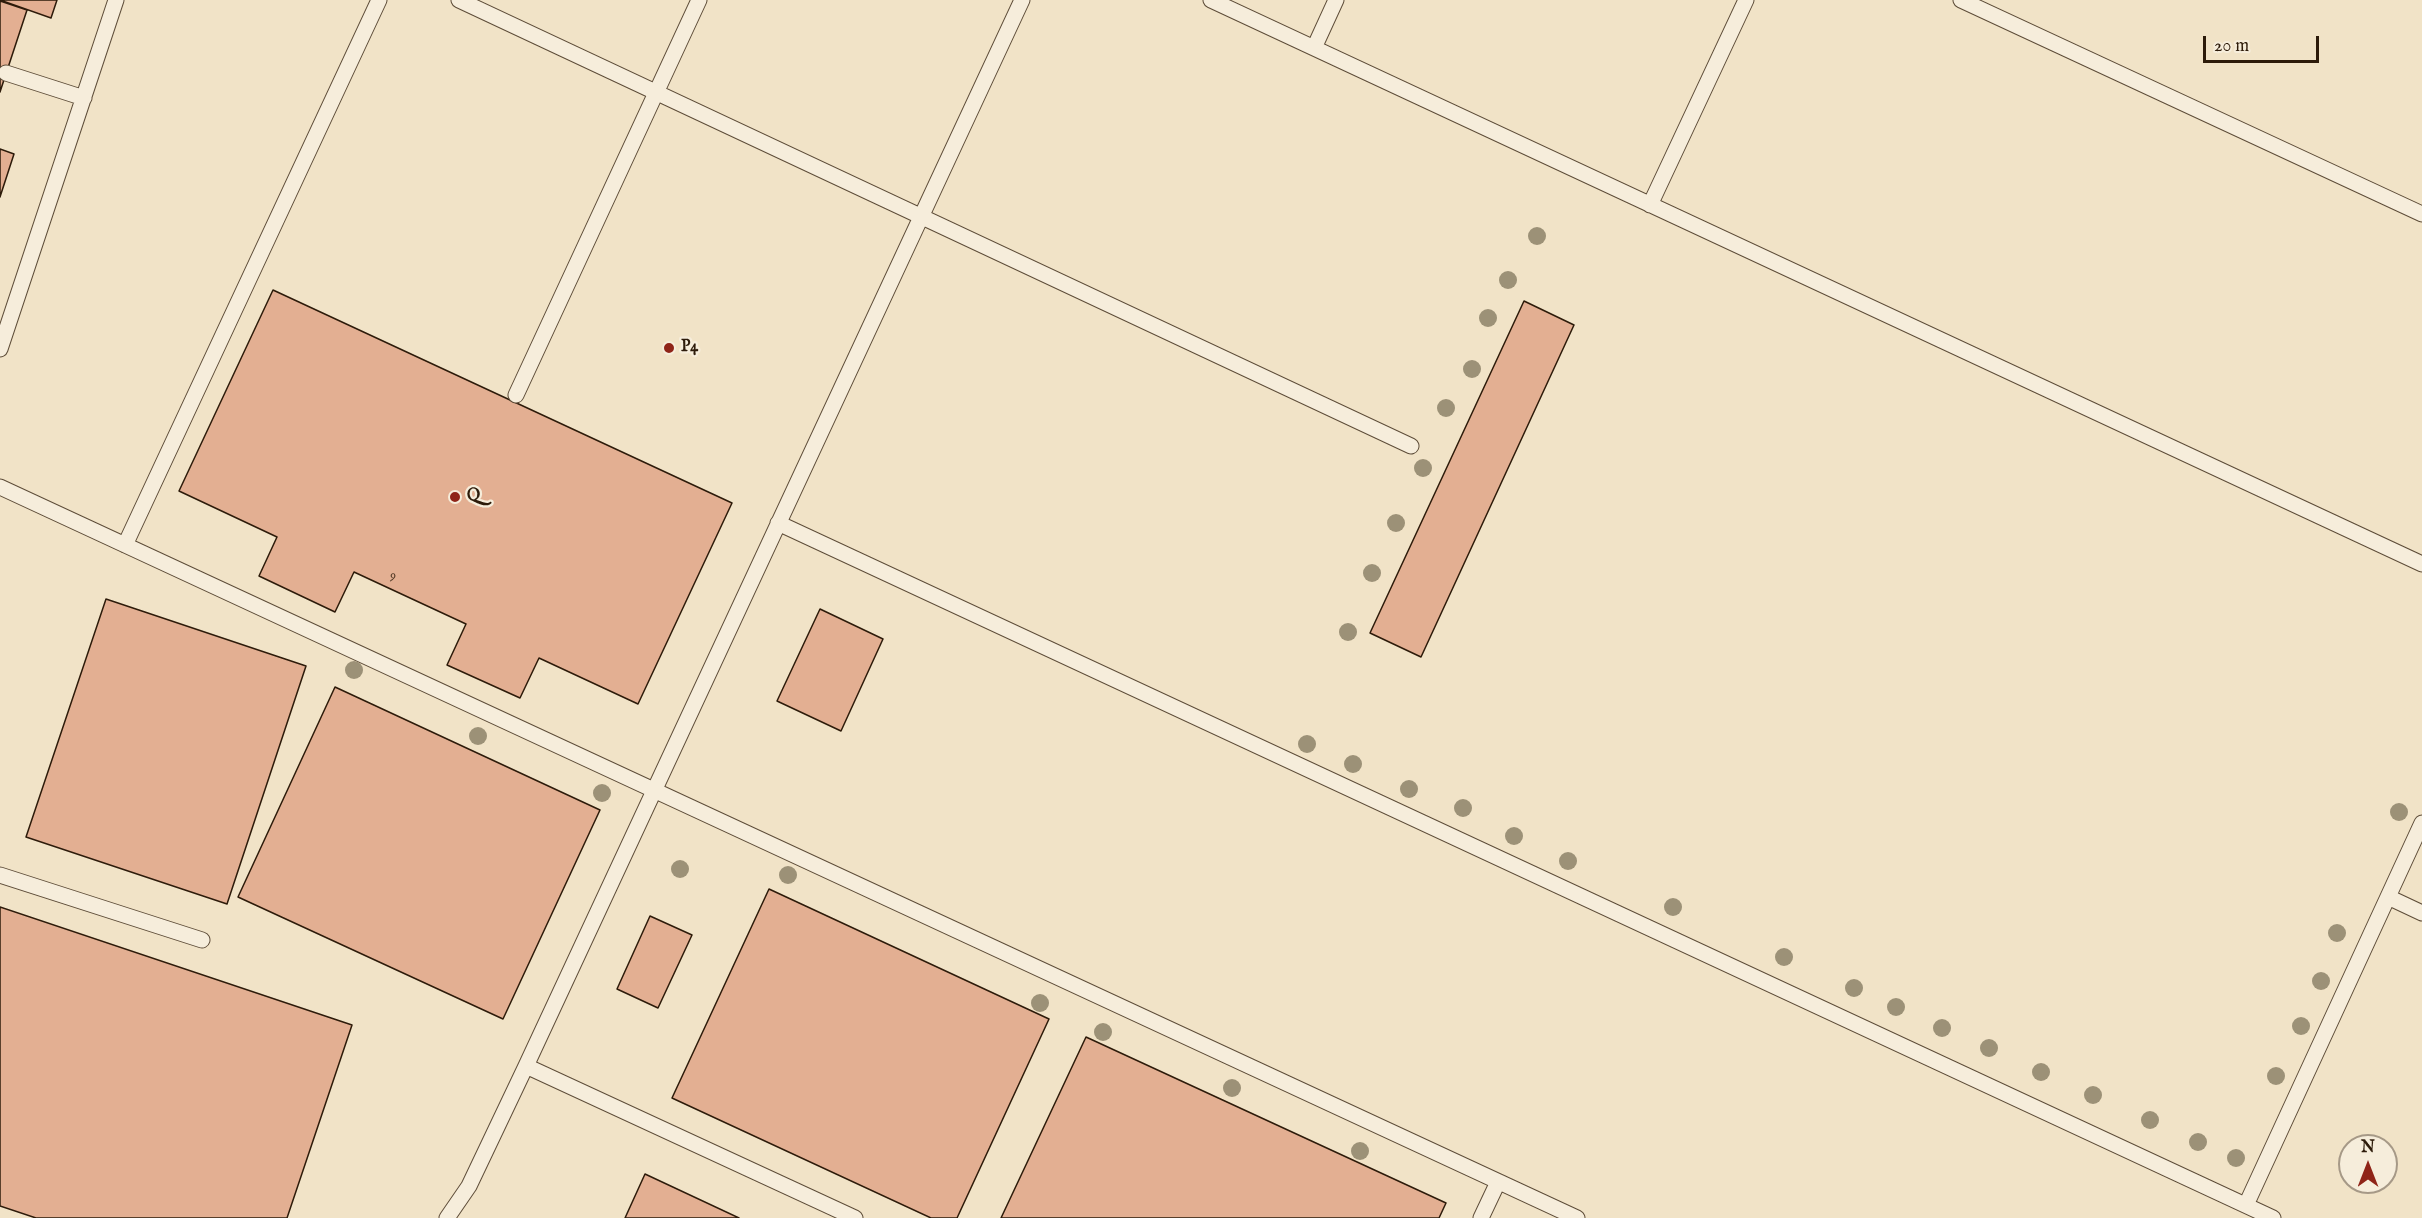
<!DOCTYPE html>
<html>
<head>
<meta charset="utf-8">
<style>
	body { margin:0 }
	#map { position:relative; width:2422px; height:1218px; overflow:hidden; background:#f1e3c7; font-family:"IM FELL English",serif }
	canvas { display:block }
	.north { position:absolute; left:2338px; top:1134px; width:60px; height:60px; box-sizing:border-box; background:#f6eddb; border:2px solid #a69987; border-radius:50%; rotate:0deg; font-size:16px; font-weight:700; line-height:24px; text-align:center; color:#2d1b0a }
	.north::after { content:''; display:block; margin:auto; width:21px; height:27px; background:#8f2418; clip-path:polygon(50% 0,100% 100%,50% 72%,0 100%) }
	.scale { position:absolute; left:2203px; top:36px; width:116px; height:27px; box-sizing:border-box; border:3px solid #2d1b0a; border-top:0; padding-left:8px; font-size:18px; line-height:21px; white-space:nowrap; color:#2d1b0a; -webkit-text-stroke:4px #f6eddb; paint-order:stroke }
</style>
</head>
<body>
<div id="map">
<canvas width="2422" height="1218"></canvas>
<div class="north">N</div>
<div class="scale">20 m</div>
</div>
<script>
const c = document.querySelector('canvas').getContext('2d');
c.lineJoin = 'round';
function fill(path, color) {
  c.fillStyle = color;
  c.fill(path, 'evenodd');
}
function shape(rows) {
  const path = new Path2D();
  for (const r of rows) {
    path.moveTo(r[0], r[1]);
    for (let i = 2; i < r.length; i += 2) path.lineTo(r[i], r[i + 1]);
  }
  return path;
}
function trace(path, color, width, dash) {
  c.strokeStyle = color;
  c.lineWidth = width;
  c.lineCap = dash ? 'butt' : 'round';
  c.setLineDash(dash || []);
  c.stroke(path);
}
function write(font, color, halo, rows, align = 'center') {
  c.font = font + ' "IM FELL English",serif';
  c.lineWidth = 4.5;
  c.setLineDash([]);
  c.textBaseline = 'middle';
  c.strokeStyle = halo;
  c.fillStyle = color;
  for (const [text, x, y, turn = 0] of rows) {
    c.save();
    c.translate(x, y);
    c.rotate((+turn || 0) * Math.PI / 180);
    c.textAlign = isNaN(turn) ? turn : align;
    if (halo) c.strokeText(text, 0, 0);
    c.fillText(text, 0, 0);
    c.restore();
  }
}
const building = shape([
	[0,0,57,0,51,18,0,0],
	[0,1,27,10,0,92,0,1],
	[0,149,14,154,0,197,0,149],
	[273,290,732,503,638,704,539,658,520,698,447,665,466,624,354,572,335,612,259,576,277,537,179,491,273,290],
	[1524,301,1574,325,1421,657,1370,633,1524,301],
	[106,599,306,666,227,904,26,837,106,599],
	[820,609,883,639,841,731,777,701,820,609],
	[335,687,600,810,503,1019,238,897,335,687],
	[769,889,1049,1019,957,1218,931,1218,672,1098,769,889],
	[0,907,352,1025,287,1218,36,1218,0,1206,0,907],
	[650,916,692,935,658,1008,617,989,650,916],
	[1086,1037,1446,1203,1439,1218,1001,1218,1086,1037],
	[645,1174,739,1218,625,1218,645,1174]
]);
const lane = shape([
	[459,0,1411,446],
	[1211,0,2422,564],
	[1961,0,2422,214],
	[1314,48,1336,0],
	[6,73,84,98],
	[1650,205,1746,0],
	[0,349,116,0],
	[516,395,699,0],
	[0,487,1577,1218],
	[778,523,2273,1218],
	[125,545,379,0],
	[0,875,202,940],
	[2388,897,2422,913],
	[526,1066,855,1218],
	[2246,1205,2422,823],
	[447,1218,469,1186,526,1066,1022,0],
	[1481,1218,1498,1182]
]);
const trees = [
	[1537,236],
	[1508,280],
	[1488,318],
	[1472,369],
	[1446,408],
	[1423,468],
	[1396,523],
	[1372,573],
	[1348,632],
	[354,670],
	[478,736],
	[1307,744],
	[1353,764],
	[1409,789],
	[602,793],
	[1463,808],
	[2399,812],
	[1514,836],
	[1568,861],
	[680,869],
	[788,875],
	[1673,907],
	[2337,933],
	[1784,957],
	[2321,981],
	[1854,988],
	[1040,1003],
	[1896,1007],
	[2301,1026],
	[1942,1028],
	[1103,1032],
	[1989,1048],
	[2041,1072],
	[2276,1076],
	[1232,1088],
	[2093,1095],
	[2150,1120],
	[2198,1142],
	[1360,1151],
	[2236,1158]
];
const markers = [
	[669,348,6,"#8f2418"],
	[455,497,6,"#8f2418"]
];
const numberNames = [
	["9",393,577]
];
const poiNames = [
	["P4",681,348],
	["Q",467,497]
];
fill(building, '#e3af92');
trace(building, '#2d1b0a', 1.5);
trace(lane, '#5e4d39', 17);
trace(lane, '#f6eddb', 15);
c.fillStyle = '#9c9177';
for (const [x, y] of trees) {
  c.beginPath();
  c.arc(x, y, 9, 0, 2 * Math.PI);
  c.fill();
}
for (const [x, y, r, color] of markers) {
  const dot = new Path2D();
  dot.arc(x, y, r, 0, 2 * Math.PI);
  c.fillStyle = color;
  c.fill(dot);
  trace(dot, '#f6eddb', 2);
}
write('14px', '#5a402c', null, numberNames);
write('bold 16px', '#2d1b0a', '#f6eddb', poiNames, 'left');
</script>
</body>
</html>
